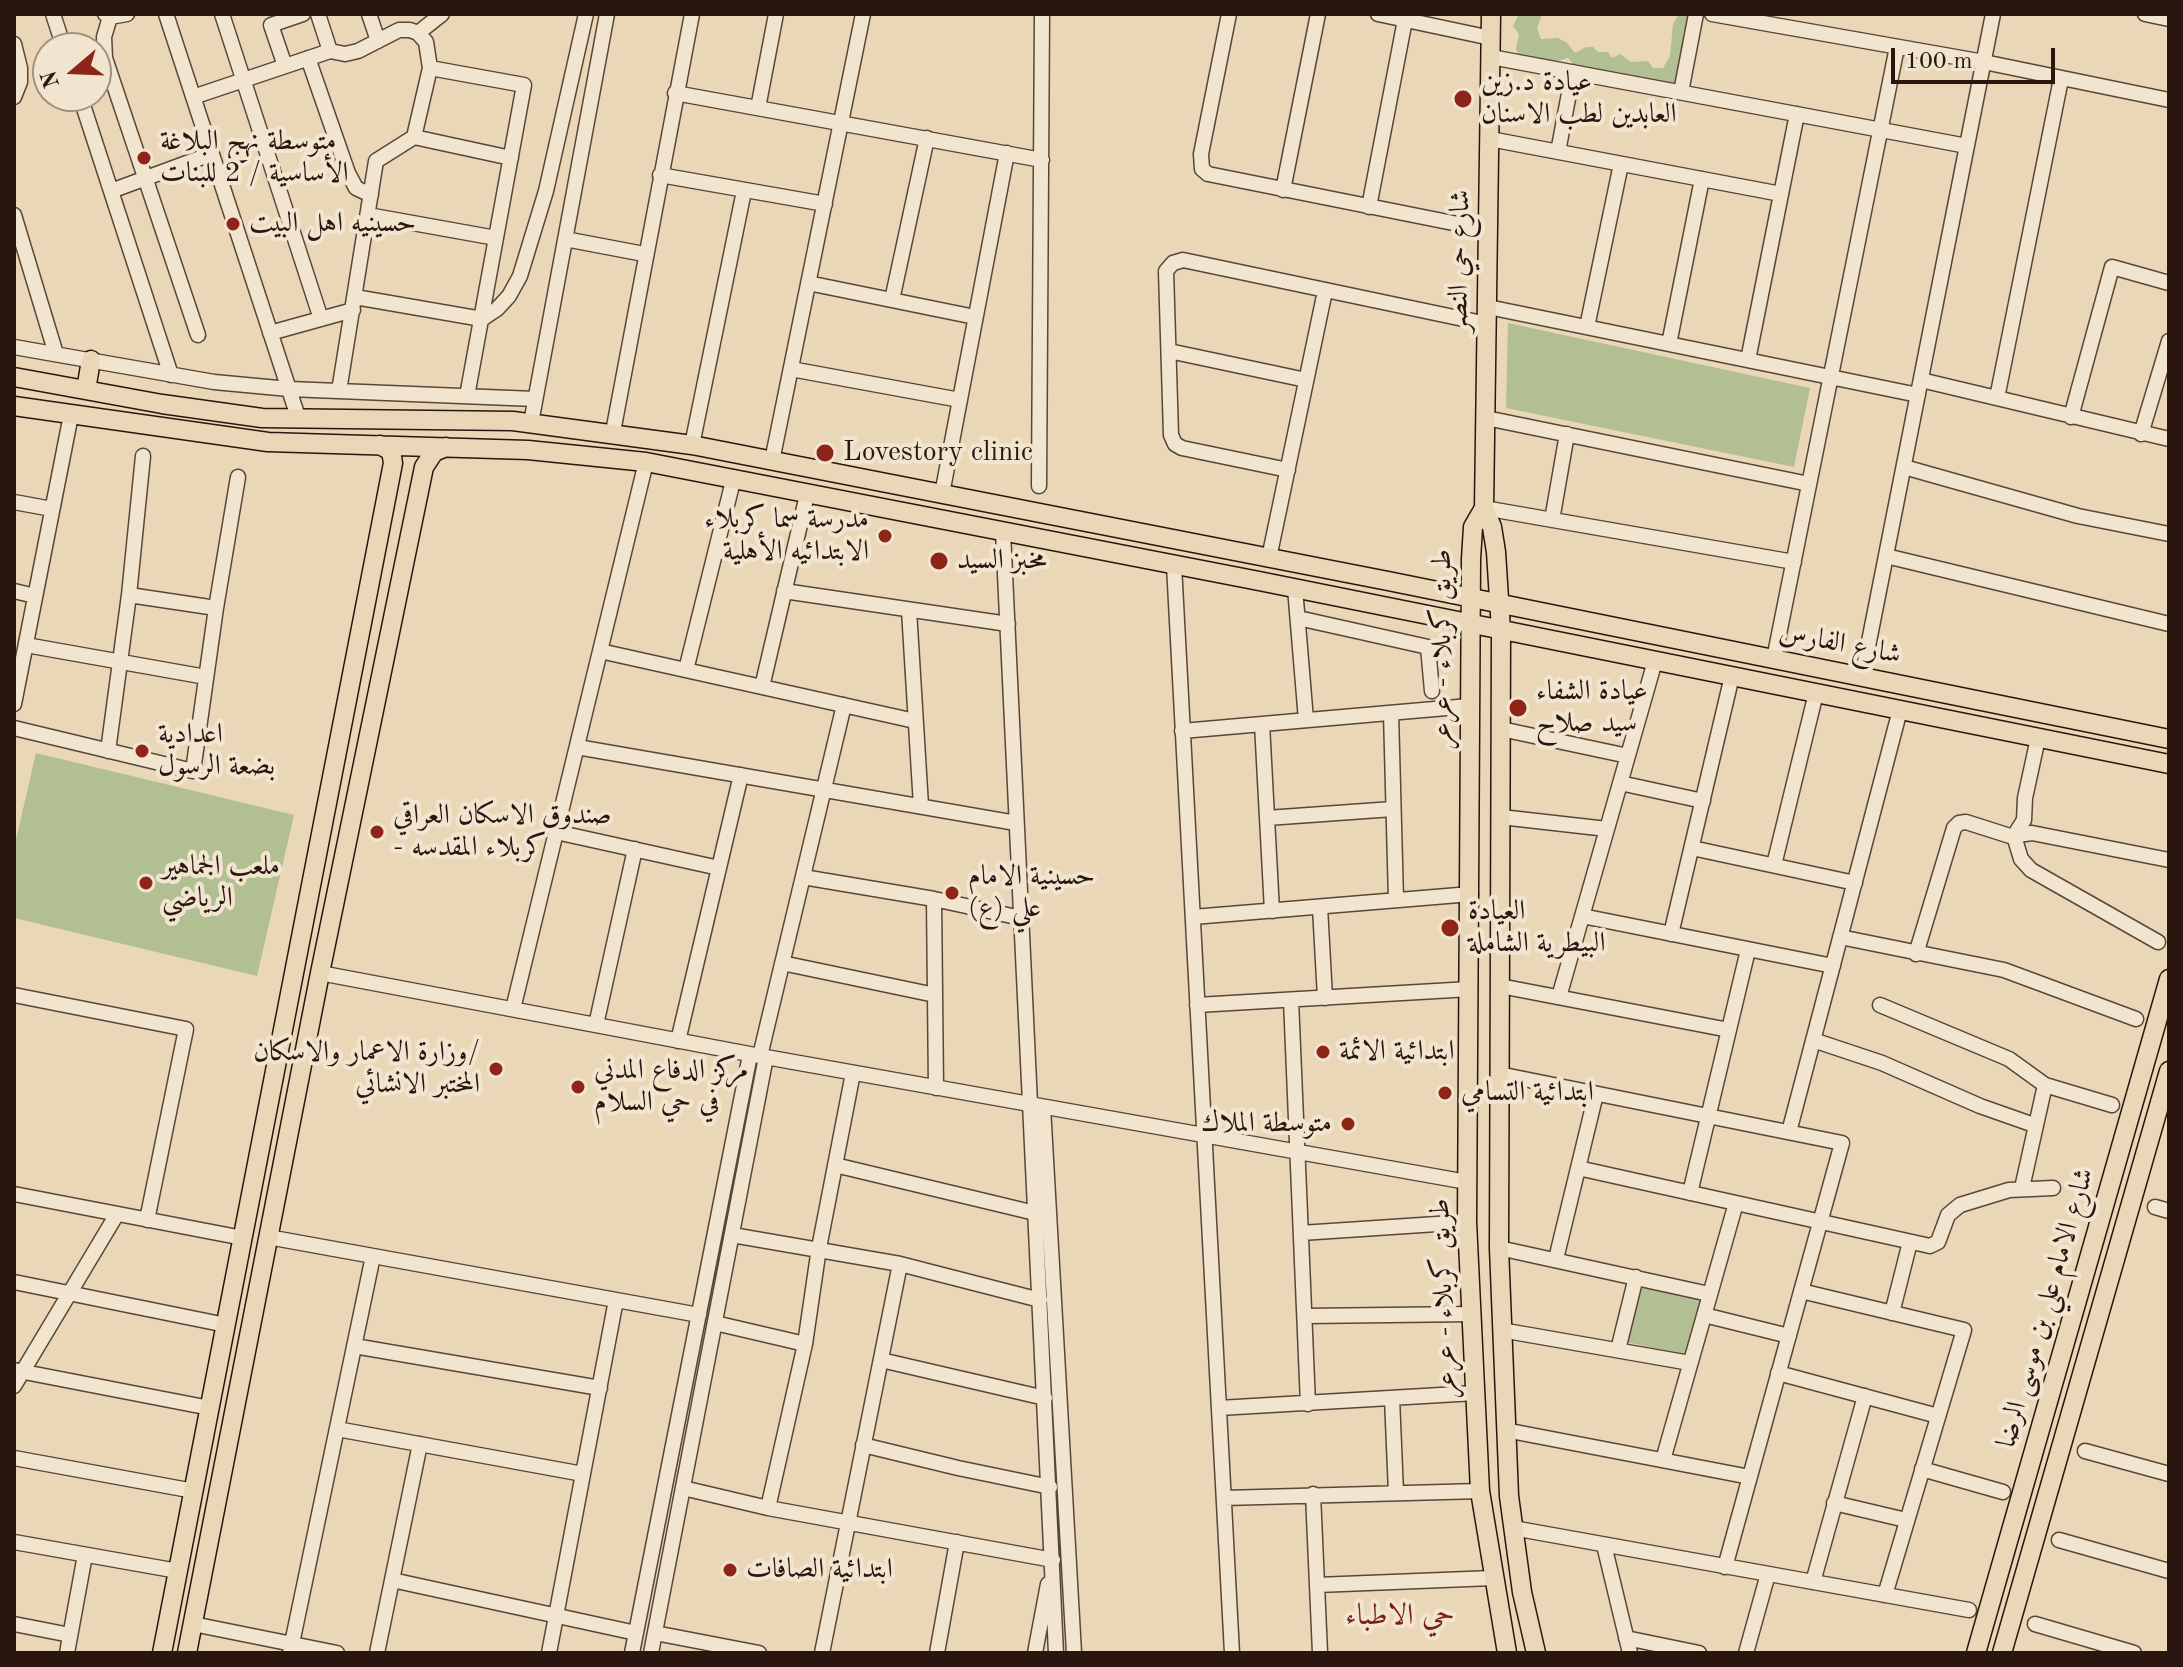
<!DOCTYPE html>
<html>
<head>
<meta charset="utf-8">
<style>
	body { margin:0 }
	#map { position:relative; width:2183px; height:1667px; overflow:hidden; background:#ead7b7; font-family:"Old Standard TT",serif }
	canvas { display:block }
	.frame { position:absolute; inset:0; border:16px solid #2a160e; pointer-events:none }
	.north { position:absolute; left:32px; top:32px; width:80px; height:80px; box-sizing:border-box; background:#f1e5d0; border:2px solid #a19282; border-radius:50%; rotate:251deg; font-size:22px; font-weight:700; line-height:32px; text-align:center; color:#2a160e }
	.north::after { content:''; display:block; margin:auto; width:28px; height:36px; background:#8f2418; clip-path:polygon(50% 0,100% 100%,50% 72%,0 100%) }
	.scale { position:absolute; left:1891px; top:48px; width:164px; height:36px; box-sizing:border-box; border:4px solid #2a160e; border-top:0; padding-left:10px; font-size:24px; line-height:28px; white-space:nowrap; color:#2a160e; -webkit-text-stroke:6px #f1e5d0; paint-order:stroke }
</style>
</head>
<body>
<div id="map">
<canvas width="2183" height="1667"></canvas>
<div class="frame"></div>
<div class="north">N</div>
<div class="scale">100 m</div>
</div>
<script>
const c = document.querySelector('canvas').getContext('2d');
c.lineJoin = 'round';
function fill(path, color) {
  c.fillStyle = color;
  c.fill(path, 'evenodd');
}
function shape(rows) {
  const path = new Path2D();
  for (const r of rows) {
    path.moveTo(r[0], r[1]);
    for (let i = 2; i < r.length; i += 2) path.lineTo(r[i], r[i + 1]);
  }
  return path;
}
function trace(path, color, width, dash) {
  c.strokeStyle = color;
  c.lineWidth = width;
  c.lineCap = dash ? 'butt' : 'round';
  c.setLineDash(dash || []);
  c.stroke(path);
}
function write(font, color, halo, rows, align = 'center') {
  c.font = font + ' "Old Standard TT",Amiri,serif';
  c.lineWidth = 8;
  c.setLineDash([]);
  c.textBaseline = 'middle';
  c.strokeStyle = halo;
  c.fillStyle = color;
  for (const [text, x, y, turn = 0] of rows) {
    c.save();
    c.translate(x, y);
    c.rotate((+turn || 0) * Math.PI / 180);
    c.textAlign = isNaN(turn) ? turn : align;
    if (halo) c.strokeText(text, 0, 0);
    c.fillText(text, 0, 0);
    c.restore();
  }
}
const green = shape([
	[1519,14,1542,14,1537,28,1541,39,1558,38,1567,43,1575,53,1586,47,1593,47,1598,52,1608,52,1612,58,1620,54,1631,62,1648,61,1653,68,1663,68,1670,56,1673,24,1679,14,1691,14,1692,20,1683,33,1686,51,1679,85,1673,83,1667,89,1652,80,1576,67,1568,58,1548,64,1520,58,1516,49,1519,34,1513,26],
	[1508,323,1810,388,1794,467,1506,408],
	[36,753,294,815,257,976,14,918,14,848],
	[1641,1284,1702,1297,1687,1357,1627,1342]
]);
const minor = shape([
	[53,14,64,48],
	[105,14,110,17,127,14],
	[166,14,299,420],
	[222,14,321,319],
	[369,14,378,41],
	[1229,14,1201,154,1202,169,1208,174,1488,230],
	[1378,14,1491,38],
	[1712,14,1984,62,2169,100],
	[2145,14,2169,19],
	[110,17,104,37,105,58,198,335],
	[418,33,442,14],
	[14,44,20,68,20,82,14,97],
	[330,51,345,54,358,51,399,30,410,30,418,33,426,42,430,68,414,137,376,161,339,391],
	[1491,57,1967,146],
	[308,58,348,173,356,188,371,195],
	[285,66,271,25,303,14],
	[430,68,524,85,467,396],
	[1681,92,1696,14],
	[675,93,1042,160],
	[80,96,171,375],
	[193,97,330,51,318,14],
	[758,108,776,14],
	[414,137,511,158],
	[1490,139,1781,194],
	[1558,152,1573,72],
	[660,175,825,204],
	[1283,190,1318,14],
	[111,191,211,154],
	[1369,207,1405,20],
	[14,215,56,354],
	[368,215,496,238],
	[565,239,644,254],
	[808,283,975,317],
	[355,297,482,319,497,309,509,296,520,276,546,191,586,14],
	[892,300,927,138],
	[1488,307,1918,395],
	[1587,327,1621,164],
	[270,333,353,310],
	[1669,344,1702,179],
	[14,347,214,382,289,389,535,399],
	[1169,351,1306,380],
	[1748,360,1797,114],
	[791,369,960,400],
	[1921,380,2169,439],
	[1997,398,2061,79],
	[2071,417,2112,267,2169,283],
	[1486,418,1809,484],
	[531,423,607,14],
	[613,432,692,14],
	[2141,434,2169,341],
	[692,445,744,191],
	[772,461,863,14],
	[1904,467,2078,516,2169,534],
	[1288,470,1182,448,1175,444,1171,435,1166,271,1173,263,1183,260,1487,324],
	[1039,486,1042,14],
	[942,494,1007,153],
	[14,502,52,509],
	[1484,508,1794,562],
	[1552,520,1567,434],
	[1003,532,1056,1653],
	[1886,556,2169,624],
	[1269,558,1325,291],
	[1174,565,1232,1653],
	[1295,588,1306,720],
	[14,591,35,596],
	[784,591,1008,624],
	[129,595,216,608],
	[909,610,921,806],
	[1298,618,1428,647,1432,691],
	[26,645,206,677],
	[600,651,915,721],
	[1774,659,1897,47],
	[686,670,733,481],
	[1862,677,1993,14],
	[762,687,807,495],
	[14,704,71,415],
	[1391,713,1396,900],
	[1262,724,1272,911],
	[14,728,193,771,216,608,238,477],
	[1501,729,1628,756],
	[1182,731,1469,706],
	[2038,738,2025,798,2024,820,2014,836,2021,859,2031,870,2158,942],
	[577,747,1016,823],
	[108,751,129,595,143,456],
	[1620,783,1703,801],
	[1501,817,1607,829],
	[1267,818,1393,809],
	[556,832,719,868],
	[1692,848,1855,883],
	[1774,865,1816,693],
	[803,877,934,899,1021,918],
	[934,899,936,1088],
	[1320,907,1325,998],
	[1582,916,1833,966],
	[1193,917,1471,894],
	[1671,934,1732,676],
	[1840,937,2004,970,2136,1019],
	[1916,954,1954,828,1959,823,1966,822,2010,836,2032,833,2169,860],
	[782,963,935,995],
	[320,973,760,1056,1467,1182],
	[1500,986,1729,1030],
	[14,995,186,1029,147,1220],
	[1559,997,1655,661],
	[1291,1000,1308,1404],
	[1197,1005,1470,989],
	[1880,1005,2009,1059,2045,1085,2112,1105],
	[513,1009,646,462],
	[596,1025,635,849],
	[1813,1040,1882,1063,1980,1106,2034,1125],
	[678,1041,741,775],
	[760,1056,844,705],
	[1499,1074,1842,1143,1725,1567],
	[1043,1107,1074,1653],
	[1789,1132,1900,710],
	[835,1165,1035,1213],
	[1578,1168,1930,1246,1938,1242,1948,1215,1960,1205,2009,1190,2053,1188],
	[2022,1188,2045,1085],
	[1690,1193,1748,950],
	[14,1194,243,1238],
	[2155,1207,2169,1211],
	[1301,1233,1467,1222],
	[738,1236,900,1264,1040,1300],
	[268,1237,699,1315],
	[1499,1248,1709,1294],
	[1556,1259,1596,1094],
	[14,1282,226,1325],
	[1801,1291,1964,1330,1885,1595],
	[1892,1313,1910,1242],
	[1704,1315,1789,1336],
	[1305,1316,1472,1314],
	[715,1323,805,1344],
	[1501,1330,1690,1363],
	[354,1346,600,1388],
	[1618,1350,1636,1277],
	[881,1360,1045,1398],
	[14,1370,210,1408],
	[1778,1373,1938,1416],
	[14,1386,117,1214],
	[1392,1398,1396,1493],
	[1219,1408,1475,1393],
	[337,1429,583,1474],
	[1505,1430,1750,1477],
	[863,1445,958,1468,1050,1487],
	[2085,1451,2169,1474],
	[14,1458,194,1491],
	[1663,1460,1736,1203],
	[1922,1469,2003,1492],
	[683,1488,768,1508,1053,1560],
	[1313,1494,1320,1653],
	[1224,1498,1480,1491],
	[1834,1503,1906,1520],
	[768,1508,805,1344,819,1248,853,1073],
	[1513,1528,1969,1610],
	[2059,1540,2169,1571],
	[14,1542,178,1571],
	[1604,1545,1630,1653],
	[392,1580,636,1633],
	[1813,1582,1865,1396],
	[1317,1585,1493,1578],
	[14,1624,70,1635],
	[193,1624,337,1653],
	[2035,1624,2134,1653],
	[655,1633,759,1653],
	[1626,1638,1699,1653],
	[67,1653,85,1555],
	[290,1653,373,1256],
	[377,1653,420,1444],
	[549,1653,616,1300],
	[632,1653,750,1055],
	[651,1653,766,1057],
	[822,1653,900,1264],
	[937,1653,957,1542],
	[1035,1653,1048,1584],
	[1746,1653,1768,1574]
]);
const major = shape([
	[1491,14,1484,508,1492,527,1496,552,1501,630,1499,1248,1509,1496,1522,1592,1536,1653],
	[14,377,162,404,262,418,513,421,692,445,1388,581,2169,739],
	[86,390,91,360],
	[14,406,268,442,528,450,646,462,1259,581,2169,764],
	[1484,508,1473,527,1471,559,1467,1222,1480,1491,1507,1653],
	[162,1653,393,463,391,451,380,445],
	[187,1653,320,973,424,467,434,452,446,447],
	[1976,1653,2169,979],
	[2002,1653,2169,1071]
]);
const markers = [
	[1463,99,10,"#8f2418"],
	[144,158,8,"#8f2418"],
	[233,224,8,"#8f2418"],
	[825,453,10,"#8f2418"],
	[885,536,8,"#8f2418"],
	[939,561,10,"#8f2418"],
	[1518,708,10,"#8f2418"],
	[142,751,8,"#8f2418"],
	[377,832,8,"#8f2418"],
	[146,883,8,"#8f2418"],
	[952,893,8,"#8f2418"],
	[1450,928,10,"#8f2418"],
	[1323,1052,8,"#8f2418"],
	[496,1069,8,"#8f2418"],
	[578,1087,8,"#8f2418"],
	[1445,1093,8,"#8f2418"],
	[1348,1124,8,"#8f2418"],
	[730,1570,8,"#8f2418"]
];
const poiNames = [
	["عيادة د.زين",1481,83],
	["العابدين لطب الاسنان",1481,115],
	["متوسطة نهج البلاغة",160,142],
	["الأساسية / 2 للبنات",160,174],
	["حسينيه اهل البيت",249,224],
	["Lovestory clinic",843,453],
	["مدرسة سما كربلاء",869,520,"right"],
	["الابتدائيه الأهلية",869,552,"right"],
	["مخبز السيد",957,561],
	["عيادة الشفاء",1536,692],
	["سيد صلاح",1536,724],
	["اعدادية",158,735],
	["بضعة الرسول",158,767],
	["صندوق الاسكان العراقي",393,816],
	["- كربلاء المقدسه",393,848],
	["ملعب الجماهير",162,867],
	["الرياضي",162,899],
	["حسينية الامام",968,877],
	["علي (ع)",968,909],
	["العيادة",1468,912],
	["البيطرية الشاملة",1468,944],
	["ابتدائية الائمة",1339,1052],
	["وزارة الاعمار والاسكان/",480,1053,"right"],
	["المختبر الانشائي",480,1085,"right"],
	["مركز الدفاع المدني",594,1071],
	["في حي السلام",594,1103],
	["ابتدائية التسامي",1461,1093],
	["متوسطة الملاك",1332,1124,"right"],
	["ابتدائية الصافات",746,1570]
];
const streetNames = [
	["شارع حي النصر",1460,261,-89],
	["شارع الفارس",1840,644,11],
	["طريق كربلاء - عرعر",1443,649,-90],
	["طريق كربلاء - عرعر",1444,1298,-92],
	["شارع الامام علي بن موسى الرضا",2046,1308,-74]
];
const neighbourhoodNames = [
	["حي الاطباء",1400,1616]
];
fill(green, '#b2bf92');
trace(minor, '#5a4638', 17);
trace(major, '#2a160e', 21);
trace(minor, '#f1e5d0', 14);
trace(major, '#ead7b7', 18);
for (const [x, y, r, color] of markers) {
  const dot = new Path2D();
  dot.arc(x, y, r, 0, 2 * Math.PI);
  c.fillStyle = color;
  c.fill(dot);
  trace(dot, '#f1e5d0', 3);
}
write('28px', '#2a160e', '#f1e5d0', poiNames, 'left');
write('28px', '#2a160e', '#f1e5d0', streetNames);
write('30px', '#7a1f14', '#f1e5d0', neighbourhoodNames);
</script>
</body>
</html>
